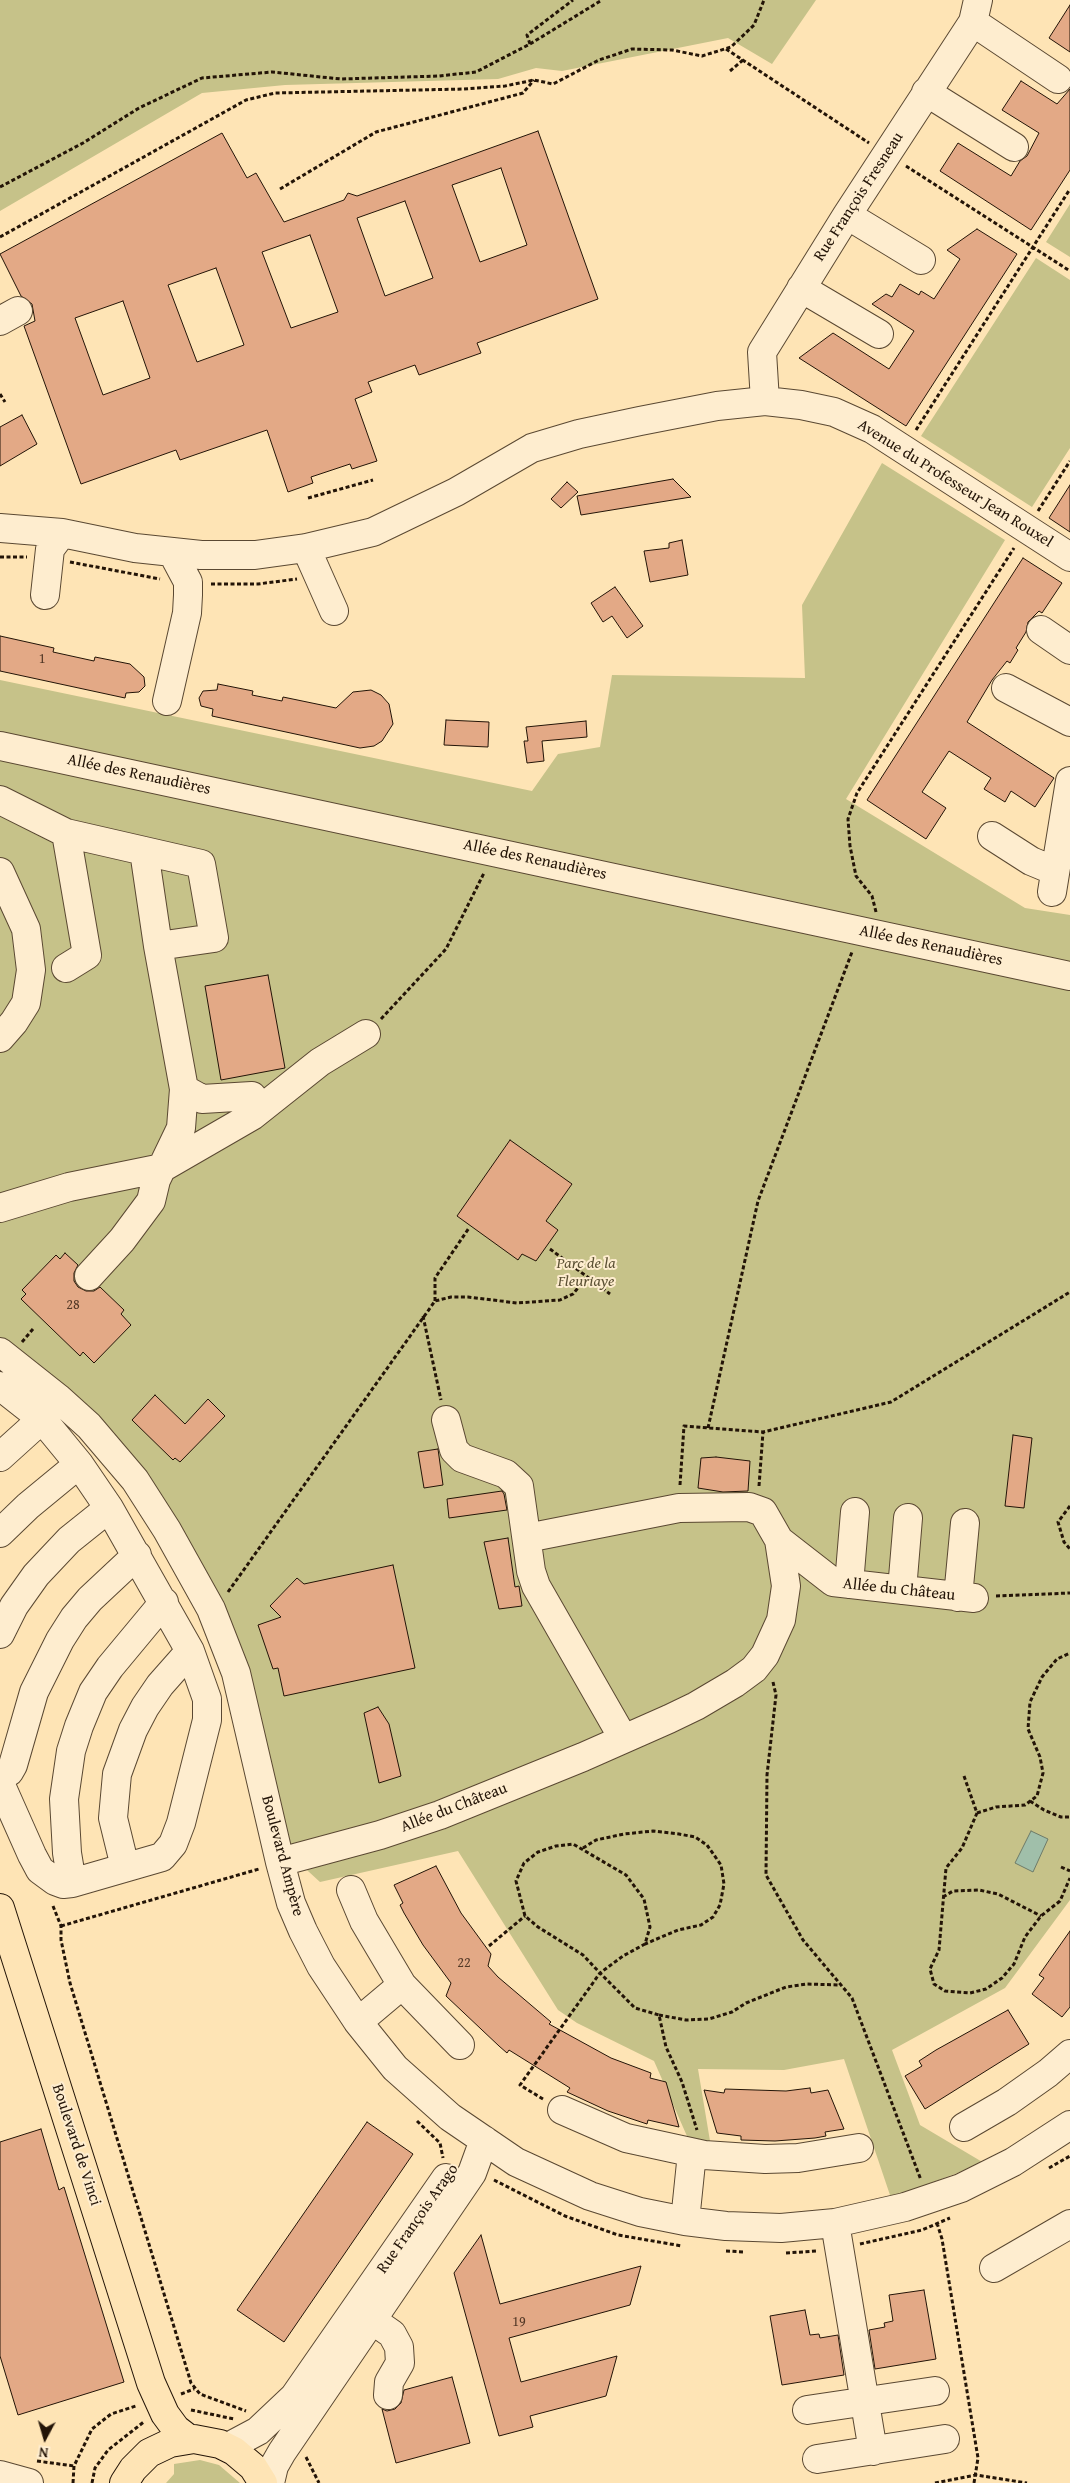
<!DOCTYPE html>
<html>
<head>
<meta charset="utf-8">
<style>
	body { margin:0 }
	#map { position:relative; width:1070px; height:2483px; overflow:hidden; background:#fee4b5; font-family:"Gentium Book Plus",serif }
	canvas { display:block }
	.north { position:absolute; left:20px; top:2413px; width:50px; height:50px; -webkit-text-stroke:4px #feedcf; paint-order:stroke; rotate:186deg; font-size:14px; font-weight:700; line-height:20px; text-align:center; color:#231407 }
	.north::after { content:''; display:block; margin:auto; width:18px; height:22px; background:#231407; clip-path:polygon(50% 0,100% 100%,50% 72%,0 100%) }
</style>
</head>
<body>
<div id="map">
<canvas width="1070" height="2483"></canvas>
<div class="north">N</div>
</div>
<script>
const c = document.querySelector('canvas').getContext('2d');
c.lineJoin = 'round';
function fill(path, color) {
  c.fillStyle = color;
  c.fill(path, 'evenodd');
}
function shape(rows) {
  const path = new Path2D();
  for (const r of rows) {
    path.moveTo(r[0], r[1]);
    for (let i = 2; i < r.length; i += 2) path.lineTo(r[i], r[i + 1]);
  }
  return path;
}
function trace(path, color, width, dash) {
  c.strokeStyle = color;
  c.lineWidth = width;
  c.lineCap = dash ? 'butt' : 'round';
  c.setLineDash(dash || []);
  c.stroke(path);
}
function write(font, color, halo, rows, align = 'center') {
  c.font = font + ' "Gentium Book Plus",serif';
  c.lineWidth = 4;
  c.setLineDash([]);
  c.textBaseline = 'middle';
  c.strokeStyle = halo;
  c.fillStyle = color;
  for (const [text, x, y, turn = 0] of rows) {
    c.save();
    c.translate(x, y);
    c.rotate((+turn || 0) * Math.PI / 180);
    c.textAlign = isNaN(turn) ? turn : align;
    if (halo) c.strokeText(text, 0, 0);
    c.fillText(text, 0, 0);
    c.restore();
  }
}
const green = shape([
	[0,0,816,0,772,64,728,38,562,71,536,68,498,79,285,85,202,93,0,211],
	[1070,204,1070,257,1046,242],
	[1036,258,1070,280,1070,448,1032,507,921,436],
	[882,463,1005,540,846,799,1025,908,1070,915,1070,1900,1005,1988,892,2050,920,2125,984,2163,891,2198,844,2059,784,2070,698,2069,711,2147,690,2143,654,2061,577,2023,558,2010,458,1851,320,1882,286,1851,197,1564,0,1342,0,680,532,791,558,754,600,747,612,675,805,678,802,605],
	[200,2460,219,2465,240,2483,166,2483,174,2474,174,2464]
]);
const water = shape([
	[1031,1831,1048,1839,1033,1872,1015,1863,1031,1831]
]);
const building = shape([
	[1070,5,1070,52,1049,38,1070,5],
	[1021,81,1057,104,1070,89,1070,170,1031,230,940,171,958,143,1011,176,1020,161,1027,156,1039,133,1002,110,1021,81],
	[538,131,598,299,477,343,481,353,419,375,415,365,368,382,372,392,355,399,377,461,352,469,350,464,311,477,313,483,288,492,267,430,180,460,176,450,81,484,24,326,35,321,32,304,21,296,0,254,222,133,247,178,256,173,284,222,344,200,348,193,357,196,538,131],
	[501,168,527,245,480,262,452,185,501,168],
	[405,201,433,278,385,296,357,218,405,201],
	[310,235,338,312,291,328,262,252,310,235],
	[216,268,244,345,197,362,168,285,216,268],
	[123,301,150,378,103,395,75,318,123,301],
	[977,229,1017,254,906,426,799,358,833,333,889,369,914,331,872,304,886,294,892,297,900,284,919,295,921,291,934,299,960,259,947,250,977,229],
	[22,415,37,444,0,466,0,427,22,415],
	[673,479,691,497,581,515,577,496,673,479],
	[567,482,578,492,561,508,551,499,567,482],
	[1070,485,1070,532,1049,518,1070,485],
	[682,540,688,575,650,582,644,551,669,548,669,543,682,540],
	[1023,558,1062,583,1042,613,1039,611,1028,622,1026,632,1016,648,1018,650,1010,663,1007,661,992,680,967,722,1054,778,1035,807,1011,791,1005,802,984,789,991,778,949,751,922,792,946,808,926,839,867,800,1023,558],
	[615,587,643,626,627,638,612,616,603,622,591,603,615,587],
	[0,636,54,648,53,652,94,661,95,657,130,664,144,677,145,686,139,692,126,693,125,698,0,671,0,636],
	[218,684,253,691,252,695,282,701,283,697,336,708,353,692,371,690,381,695,389,704,393,724,382,741,374,746,360,748,212,716,213,709,201,706,199,698,203,691,217,690,218,684],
	[446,720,489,722,488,747,444,745,446,720],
	[586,721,587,737,542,741,544,761,527,763,524,741,528,741,526,727,586,721],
	[268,975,285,1068,221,1080,205,986,268,975],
	[510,1140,572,1184,546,1221,558,1230,536,1261,522,1254,518,1260,457,1216,510,1140],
	[65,1253,78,1265,74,1273,74,1281,78,1287,86,1291,94,1291,100,1287,124,1310,121,1314,131,1325,94,1363,83,1352,80,1356,21,1299,26,1294,22,1290,56,1255,60,1259,65,1253],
	[155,1395,185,1424,208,1399,225,1416,180,1462,175,1458,173,1460,132,1420,155,1395],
	[1013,1435,1032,1438,1024,1508,1005,1506,1013,1435],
	[438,1449,443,1485,424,1488,418,1452,438,1449],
	[716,1457,750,1461,748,1491,723,1492,698,1488,701,1458,716,1457],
	[502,1491,504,1494,507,1510,449,1518,447,1499,502,1491],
	[508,1538,515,1587,519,1586,522,1606,499,1609,484,1542,508,1538],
	[393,1565,415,1668,284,1696,278,1668,273,1669,258,1625,281,1617,270,1606,297,1578,304,1584,393,1565],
	[378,1707,389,1724,401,1776,379,1783,364,1713,378,1707],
	[436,1866,461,1913,491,1954,488,1966,498,1977,551,2022,549,2024,611,2058,651,2073,650,2078,666,2082,679,2127,648,2120,647,2124,608,2111,567,2092,570,2088,509,2050,507,2053,499,2046,446,1996,451,1983,423,1945,404,1913,400,1905,403,1903,394,1885,436,1866],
	[1070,1931,1070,2007,1062,2017,1032,1994,1044,1978,1039,1975,1070,1931],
	[1008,2010,1029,2044,925,2109,905,2076,922,2066,919,2061,936,2050,1008,2010],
	[810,2088,811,2093,828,2090,844,2129,825,2132,826,2136,815,2138,775,2141,741,2140,741,2136,717,2133,704,2090,724,2093,725,2089,786,2091,810,2088],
	[367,2122,413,2154,284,2342,237,2310,367,2122],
	[41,2129,59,2190,64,2187,124,2382,18,2415,0,2356,0,2142,41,2129],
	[481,2235,500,2304,641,2266,630,2305,509,2338,521,2382,617,2356,606,2396,530,2416,533,2427,499,2436,454,2273,481,2235],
	[924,2290,936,2359,875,2369,869,2330,885,2327,884,2323,893,2321,889,2295,924,2290],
	[805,2310,810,2335,819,2334,820,2338,838,2335,844,2375,782,2385,770,2316,805,2310],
	[452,2377,470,2443,396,2463,382,2409,387,2411,395,2409,401,2403,404,2390,452,2377]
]);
const path = shape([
	[530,44,527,35,573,0],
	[726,49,869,143],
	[730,71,743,60],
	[906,166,1070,271],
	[0,187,83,143,139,108,202,78,272,72,341,79,439,76,476,72,530,44,602,0],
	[280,189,376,132,523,93,534,80],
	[0,237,246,100,275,93,464,89,505,86,534,80,553,84,599,60,632,49,672,50,702,56,731,47,754,25,764,0],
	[0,394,5,402],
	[916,430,1070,189],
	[308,498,373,480],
	[1038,511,1070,461],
	[0,557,27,557],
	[70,562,160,579],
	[211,584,258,584,297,579],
	[876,912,872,896,856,876,850,846,848,819,857,793,1014,548],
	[381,1019,446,949,484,873],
	[550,1249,610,1294],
	[435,1301,435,1278,469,1228],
	[423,1316,441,1400],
	[22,1342,33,1329],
	[708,1428,758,1201,852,952],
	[680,1485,684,1426,763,1432,891,1402,1070,1292],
	[759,1486,763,1432],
	[1070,1506,1058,1522,1064,1542,1070,1549],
	[228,1592,435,1301,451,1297,468,1297,517,1303,560,1300,573,1294,586,1278],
	[996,1596,1070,1593],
	[773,1682,776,1695,767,1775,766,1875,803,1940,852,1998,921,2180],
	[964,1776,977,1813,962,1848,946,1868,939,1950,930,1969,934,1984,945,1991,970,1993,986,1989,1002,1978,1014,1964,1025,1937,1041,1916,1060,1901,1070,1878],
	[1030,1801,1044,1810,1061,1817,1070,1817],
	[977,1813,996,1807,1025,1805,1037,1796,1043,1773,1040,1757,1028,1729,1030,1702,1042,1677,1057,1659,1070,1653],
	[583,1848,596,1840,624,1834,653,1831,679,1834,695,1837,707,1845,721,1865,724,1884,720,1905,713,1917,701,1925,678,1930,645,1944],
	[1061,1867,1070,1871],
	[943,1897,953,1891,979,1890,998,1894,1041,1916],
	[53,1906,61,1926,61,1940,70,1983,191,2383,200,2394,246,2411],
	[61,1926,259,1869],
	[489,1946,525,1916],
	[659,2015,686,2020,709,2019,732,2012,746,2003,786,1987,807,1984,841,1985],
	[543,2099,520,2085,600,1973,623,1956,645,1944,650,1927,644,1899,626,1875,573,1844,556,1846,538,1852,524,1863,516,1881,525,1916,538,1927,583,1955,600,1973,635,2008,659,2015,666,2047,682,2082,697,2130],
	[417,2121,440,2143,443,2158],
	[1049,2168,1070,2156],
	[494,2180,565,2216,618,2235,682,2246],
	[937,2223,942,2239,978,2458,974,2483],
	[860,2244,922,2230,950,2218],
	[726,2251,744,2252],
	[786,2253,817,2251],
	[181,2394,194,2389],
	[191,2410,234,2419],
	[306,2457,319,2483],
	[37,2461,74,2466],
	[73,2483,74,2466,92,2429,111,2414,136,2406],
	[92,2483,95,2468,108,2450,145,2421],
	[935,2483,976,2475,1027,2483]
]);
const minor = shape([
	[973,22,1058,79],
	[926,92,1014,147],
	[847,215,921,260],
	[801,288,879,334],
	[0,321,18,311],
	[765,401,762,352,847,215,973,22,978,0],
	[0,528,62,533,135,548,201,555,255,555,306,548,373,532,456,492,532,448,579,434,640,421,717,406,765,401,801,405,834,412,872,429,1070,557],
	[306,548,334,611],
	[45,595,50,549,62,533],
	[1041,630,1070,650],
	[1006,688,1070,722],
	[167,701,187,613,188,595,188,582,172,552],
	[0,746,1070,976],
	[0,800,66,833,87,955,66,968],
	[66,833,201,864,214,938,158,946,184,1089,181,1128,156,1180,151,1201,122,1240,89,1276],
	[992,836,1031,861,1055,871],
	[144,851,158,946],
	[0,872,26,929,31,970,26,1003,14,1022,0,1038],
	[1052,892,1070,781],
	[184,1089,202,1099,252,1096],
	[0,1208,69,1187,162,1168,252,1116,320,1062,366,1034],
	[0,1352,58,1398,89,1426,135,1480,167,1530,211,1609,236,1673,280,1862,291,1903,303,1931,321,1966,358,2022,395,2068,450,2117,516,2162,590,2196,640,2212,685,2221,726,2226,781,2228,835,2223,905,2207,961,2188,1013,2162,1070,2125],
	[0,1386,42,1419,79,1464,109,1508,190,1651,207,1699,207,1720,181,1823,173,1844,162,1857,72,1883,63,1884,55,1881,40,1870,32,1855,0,1783],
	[446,1420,454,1450,462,1458,506,1474,519,1486,531,1571,536,1586,623,1738],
	[0,1457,42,1419],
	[0,1533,28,1506,79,1464],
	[527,1538,679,1508,749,1507,763,1512,779,1540,833,1582,974,1598],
	[849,1584,855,1512],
	[902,1590,908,1518],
	[958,1597,965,1523],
	[0,1634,14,1606,36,1575,69,1540,109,1508],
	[0,1776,9,1772,13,1765,34,1692,60,1640,74,1618,90,1599,137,1555],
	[280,1862,380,1835,440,1815,583,1757,669,1719,696,1706,735,1683,754,1669,765,1655,781,1620,786,1586,779,1540],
	[125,1867,113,1818,117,1774,133,1730,145,1707,160,1685,190,1651],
	[72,1883,67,1853,64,1799,71,1751,79,1726,93,1692,110,1667,164,1602],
	[351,1890,364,1921,402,1985,460,2045],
	[358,2022,402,1985],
	[562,2110,626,2138,704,2155,765,2159,798,2158,859,2148],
	[964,2127,1007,2102,1048,2073,1070,2054],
	[685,2221,692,2153],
	[835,2223,873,2451],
	[994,2268,1070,2224],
	[372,2320,392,2334,399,2347,400,2363,389,2382,388,2395],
	[807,2410,935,2391],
	[228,2447,258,2431,294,2397,446,2178],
	[817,2459,945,2439],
	[0,2475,29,2483],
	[270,2483,274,2466,282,2452,472,2173,484,2140]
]);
const major = shape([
	[0,1908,151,2383,165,2414,176,2429,189,2439],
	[124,2483,133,2469,149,2453,170,2443,194,2439,220,2444,234,2451,253,2467,263,2483]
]);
const numberNames = [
	["1",42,659],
	["28",73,1305],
	["22",464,1963],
	["19",519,2322]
];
const streetNames = [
	["Rue François Fresneau",859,197,-57],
	["Avenue du Professeur Jean Rouxel",955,484,32],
	["Allée des Renaudières",139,775,12],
	["Allée des Renaudières",535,860,12],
	["Allée des Renaudières",931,946,12],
	["Allée du Château",899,1590,6],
	["Allée du Château",454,1808,-21],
	["Boulevard Ampère",282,1856,75],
	["Boulevard de Vinci",76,2145,72],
	["Rue François Arago",418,2219,-55]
];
const parkNames = [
	["Parc de la",586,1264],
	["Fleuriaye",586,1282]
];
fill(green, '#c6c289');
fill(water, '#a0bfaa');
trace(water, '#6e7b69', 1);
fill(building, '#e3a986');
trace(building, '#231407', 1);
trace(minor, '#5a4832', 30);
trace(major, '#231407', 30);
trace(path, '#231407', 3, [4, 2.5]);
trace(minor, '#feedcf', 28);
trace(major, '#fee4b5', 28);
write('14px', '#533927', null, numberNames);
write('16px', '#231407', '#feedcf', streetNames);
write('italic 16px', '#5c5134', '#feedcf', parkNames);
</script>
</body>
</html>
